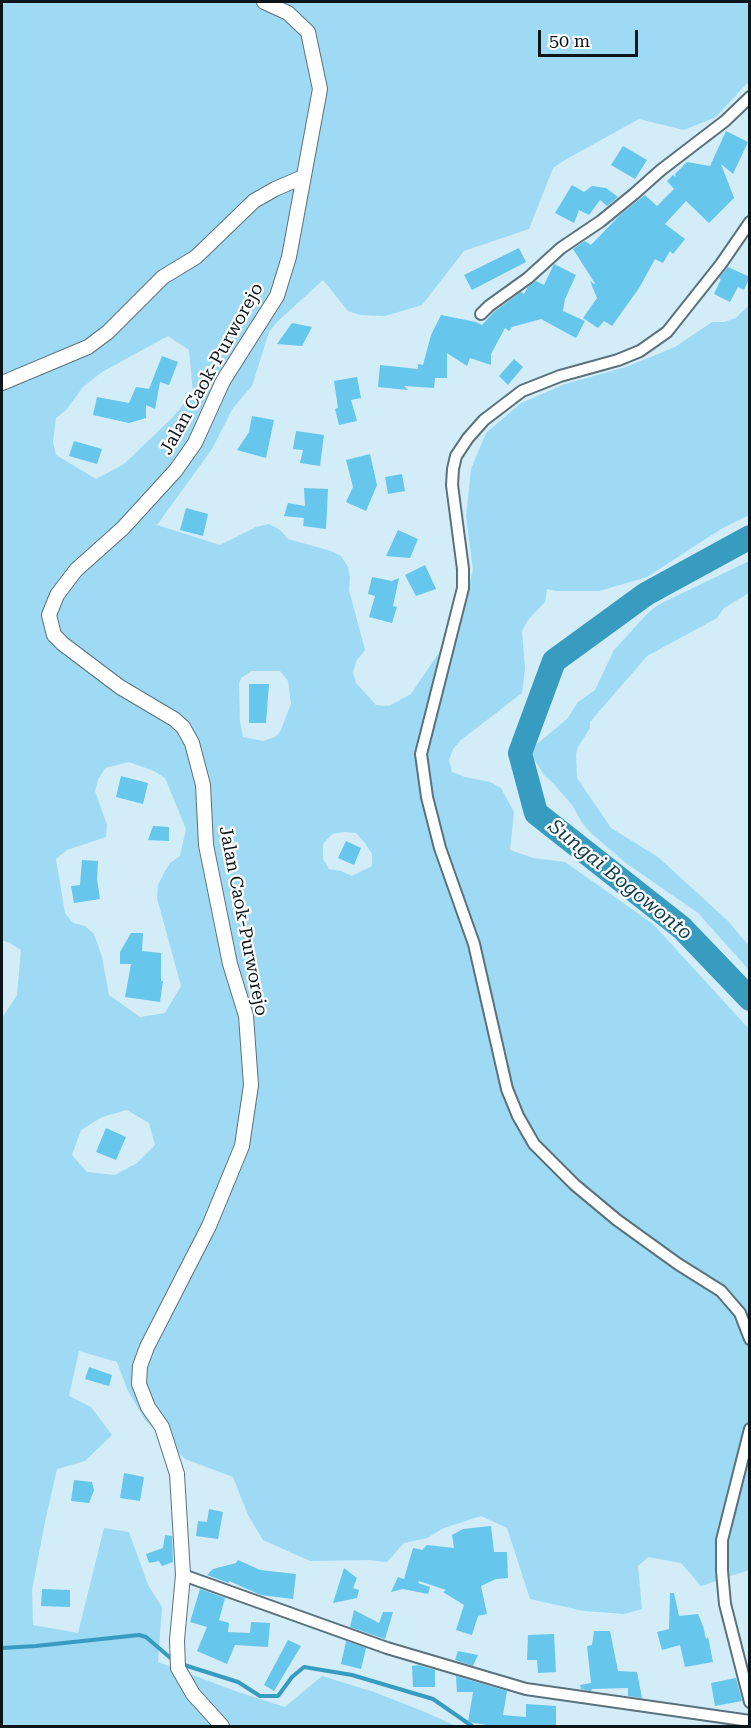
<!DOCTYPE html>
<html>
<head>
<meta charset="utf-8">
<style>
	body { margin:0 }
	#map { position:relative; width:751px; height:1728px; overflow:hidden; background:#d2ecf8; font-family:"Roboto Serif",serif }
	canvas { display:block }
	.frame { position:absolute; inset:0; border:3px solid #0c161a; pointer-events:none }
	.scale { position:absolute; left:538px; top:30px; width:100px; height:27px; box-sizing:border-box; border:3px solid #0c161a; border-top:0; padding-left:8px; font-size:18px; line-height:21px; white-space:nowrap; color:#0c161a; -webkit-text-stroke:4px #fff; paint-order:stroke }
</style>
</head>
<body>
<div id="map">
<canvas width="751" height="1728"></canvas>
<div class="frame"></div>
<div class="scale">50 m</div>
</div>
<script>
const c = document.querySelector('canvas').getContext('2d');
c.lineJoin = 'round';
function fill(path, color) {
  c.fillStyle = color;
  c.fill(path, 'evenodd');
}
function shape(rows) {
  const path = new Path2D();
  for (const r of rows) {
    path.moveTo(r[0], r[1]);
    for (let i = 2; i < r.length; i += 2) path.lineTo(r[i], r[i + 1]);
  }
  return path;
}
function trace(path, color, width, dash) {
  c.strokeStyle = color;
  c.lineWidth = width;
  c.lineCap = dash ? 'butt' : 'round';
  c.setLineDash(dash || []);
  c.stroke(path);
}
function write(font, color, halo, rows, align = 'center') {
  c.font = font + ' "Roboto Serif",serif';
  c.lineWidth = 4.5;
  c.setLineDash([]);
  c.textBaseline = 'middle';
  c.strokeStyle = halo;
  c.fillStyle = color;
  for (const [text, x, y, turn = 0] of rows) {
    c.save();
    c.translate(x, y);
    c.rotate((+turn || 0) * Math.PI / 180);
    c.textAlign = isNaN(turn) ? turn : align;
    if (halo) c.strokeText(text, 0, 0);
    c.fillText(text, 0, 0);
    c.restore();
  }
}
const green = shape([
	[2,2,749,2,749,81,716,117,684,130,639,119,563,161,553,168,529,229,464,251,422,305,385,316,360,315,348,311,323,280,277,322,269,332,252,386,233,408,212,449,157,525,220,545,256,527,269,524,280,530,288,539,331,551,341,556,348,567,350,578,349,590,365,650,357,660,353,672,356,683,376,705,389,706,411,694,459,623,473,570,466,516,471,469,486,433,521,403,565,384,626,367,675,347,712,322,724,322,736,318,749,305,749,515,721,529,647,577,599,591,556,591,547,589,545,602,528,620,522,631,525,668,522,693,461,740,453,749,449,760,452,772,465,777,490,782,501,788,514,812,510,850,533,858,565,862,653,924,749,1029,749,1570,701,1586,681,1563,648,1557,638,1566,642,1609,624,1614,584,1611,530,1599,507,1528,481,1516,444,1528,427,1538,404,1543,387,1562,368,1560,310,1561,263,1540,248,1515,233,1477,185,1459,145,1420,128,1391,117,1362,79,1351,69,1396,91,1407,112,1435,85,1461,57,1469,45,1522,32,1590,33,1625,78,1633,104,1528,129,1532,148,1585,162,1607,158,1662,238,1692,285,1707,322,1676,374,1692,425,1712,456,1726,2,1726,2,1018,17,995,21,950,10,943,2,940],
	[168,336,189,350,193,393,171,419,124,464,96,479,56,455,53,442,56,418,66,410,83,387,102,372],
	[252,671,280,671,288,681,291,704,280,732,275,737,263,741,243,737,240,722,239,684,241,678],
	[129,762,154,771,165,778,186,829,180,856,170,863,164,873,158,885,157,898,181,986,165,1013,140,1017,109,995,102,957,94,934,85,926,73,923,65,913,56,859,67,850,106,837,107,825,95,791,98,780,105,768],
	[344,832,356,833,365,843,372,854,372,866,352,876,341,871,329,869,323,859,323,844,332,834],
	[127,1110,149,1123,155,1145,137,1163,115,1175,87,1172,72,1155,81,1130,102,1117],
	[749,561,749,593,724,608,717,618,647,656,590,722,590,728,578,747,576,754,577,778,611,828,658,857,728,921,749,946,749,970,698,913,626,863,591,833,583,824,572,805,553,783,544,775,531,754,532,748,567,719,578,702,595,690,614,650,648,613,658,605]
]);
const stream = shape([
	[2,1648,36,1646,139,1635,146,1637,174,1661],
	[181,1664,238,1682,260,1696,278,1696,292,1677,304,1667,352,1675,433,1699,472,1726]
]);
const river = shape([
	[750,537,646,594,554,661,520,753,536,813,682,928,750,999]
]);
const building = shape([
	[726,131,748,142,733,174,721,164,734,198,709,223,686,201,665,224,685,239,673,254,670,251,663,263,655,259,639,288,612,326,604,321,598,328,583,318,597,298,590,281,596,285,573,249,585,241,591,245,620,215,645,195,657,206,674,189,667,181,673,175,676,177,675,174,687,162,710,166],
	[623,146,647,160,635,179,611,165],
	[572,185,584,192,592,186,606,188,618,197,607,206,600,200,589,215,579,210,574,223,555,213],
	[519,248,526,262,472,290,464,275],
	[554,264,576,275,565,299,563,311,585,321,576,338,541,319,512,327,509,331,505,328,491,354,491,365,470,358,467,366,447,353,447,378,435,378,434,388,404,386,408,390,378,387,380,365,418,369,418,364,423,365,431,335,441,315,476,322,482,325,494,312,521,292,524,294,528,287,536,281,544,285],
	[728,267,750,277,744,290,738,287,730,302,714,294,721,279,719,278],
	[292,323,312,327,302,346,277,344],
	[162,356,178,362,169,385,160,382,155,409,146,405,146,418,129,423,93,415,97,397,129,403,136,387,149,389],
	[514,359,523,367,508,385,499,376],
	[357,377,361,398,351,400,357,421,339,425,335,409,338,408,334,381],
	[252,416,274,420,266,458,237,450,249,432],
	[296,431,324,435,320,466,300,463,303,450,293,449],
	[74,441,102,449,97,464,69,456],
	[370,454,377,485,366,511,346,502,353,487,346,460],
	[402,474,405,491,388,494,385,477],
	[304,488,328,489,326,529,303,526,304,518,284,516,288,503,305,506],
	[186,508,208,514,203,536,180,530],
	[398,530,418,539,410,558,386,556],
	[425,565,436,589,416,596,405,575],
	[372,577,392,581,399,578,393,606,397,607,392,623,369,617,375,596,368,594],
	[249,684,269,684,266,723,249,723],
	[121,776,148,783,143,804,116,797],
	[153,826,169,827,169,841,148,840],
	[346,841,361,848,354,865,338,858],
	[82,860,98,861,97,879,100,899,74,903,71,886,80,885],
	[131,933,143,933,142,951,161,953,161,981,163,981,160,1002,125,997,131,964,120,964,120,952],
	[106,1128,126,1137,116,1160,96,1152],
	[89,1367,112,1375,109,1386,85,1379],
	[124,1473,144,1477,140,1501,120,1498],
	[74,1480,92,1482,94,1490,89,1503,71,1501],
	[209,1509,223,1512,218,1539,196,1536,198,1521,207,1522],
	[491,1526,494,1552,507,1552,508,1578,496,1579,481,1586,487,1614,478,1616,472,1635,456,1630,464,1605,443,1592,446,1590,419,1581,418,1583,430,1587,428,1594,403,1589,391,1592,398,1577,404,1579,413,1548,422,1550,427,1545,454,1548,452,1535,463,1529],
	[165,1535,172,1536,173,1562,162,1566,159,1561,149,1563,146,1554,163,1548],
	[238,1560,260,1570,296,1574,293,1599,261,1595,229,1581,229,1583,207,1575,213,1569,236,1563],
	[344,1568,357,1578,353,1588,359,1590,357,1598,333,1603],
	[42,1589,70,1590,70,1607,41,1606],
	[200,1589,225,1598,219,1620,229,1623,228,1632,250,1633,251,1622,270,1623,268,1647,235,1645,227,1664,197,1651,207,1627,190,1622],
	[670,1593,674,1593,679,1616,698,1614,703,1626,706,1639,708,1637,713,1662,685,1667,680,1645,662,1650,657,1632,669,1629],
	[354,1610,379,1623,383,1612,393,1612,385,1639,350,1627],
	[594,1631,610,1631,618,1671,637,1672,642,1698,628,1696,628,1688,592,1689,591,1691,581,1689,580,1685,591,1683,587,1646,592,1645],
	[554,1634,556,1672,538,1673,537,1660,527,1660,528,1635],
	[288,1640,301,1646,274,1691,264,1685],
	[346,1641,366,1648,361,1669,341,1664],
	[458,1651,478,1655,473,1666,455,1660],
	[418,1665,435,1670,435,1687,413,1687,412,1666],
	[456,1676,507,1691,503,1715,526,1717,526,1704,556,1706,556,1726,494,1726,468,1722,473,1692,457,1692],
	[736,1678,742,1701,715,1706,711,1683]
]);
const minor = shape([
	[750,222,721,264,667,332,640,351,618,360,560,376,522,391,484,420,468,438,456,456,453,469,452,485,463,569,463,588,421,754,427,797,440,848,474,944,507,1089,518,1116,534,1144,575,1185,617,1220,678,1264,721,1291,740,1313,750,1339],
	[481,314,489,306,528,278,561,248,601,221,634,194,661,170,725,121,750,97],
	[750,1429,722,1540,722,1571,725,1604,750,1702],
	[183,1575,387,1648,526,1689,750,1721]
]);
const tertiary = shape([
	[2,383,88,347,108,332,163,277,196,257,254,201,275,189,303,177],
	[222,1726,193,1694,178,1668,177,1640,183,1575,177,1474,162,1427,148,1407,139,1384,140,1366,147,1347,209,1226,242,1146,251,1085,246,1016,230,964,206,845,203,785,192,743,183,727,174,719,120,687,63,644,54,635,49,615,57,595,76,570,123,528,176,470,195,443,223,381,277,296,289,257,320,89,308,32,288,13,264,2]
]);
const streetNames = [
	["Jalan Caok-Purworejo",212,369,-61],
	["Jalan Caok-Purworejo",243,921,79]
];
const waterNames = [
	["Sungai Bogowonto",620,880,39]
];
fill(green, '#9edaf4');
trace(stream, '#379cc0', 4);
trace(river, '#379cc0', 24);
fill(building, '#66c6eb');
trace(minor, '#5a727c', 14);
trace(tertiary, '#5a727c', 16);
trace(minor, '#fff', 10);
trace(tertiary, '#fff', 14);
write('18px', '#0c161a', '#fff', streetNames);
write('italic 20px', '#123d4d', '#fff', waterNames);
</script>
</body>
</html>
